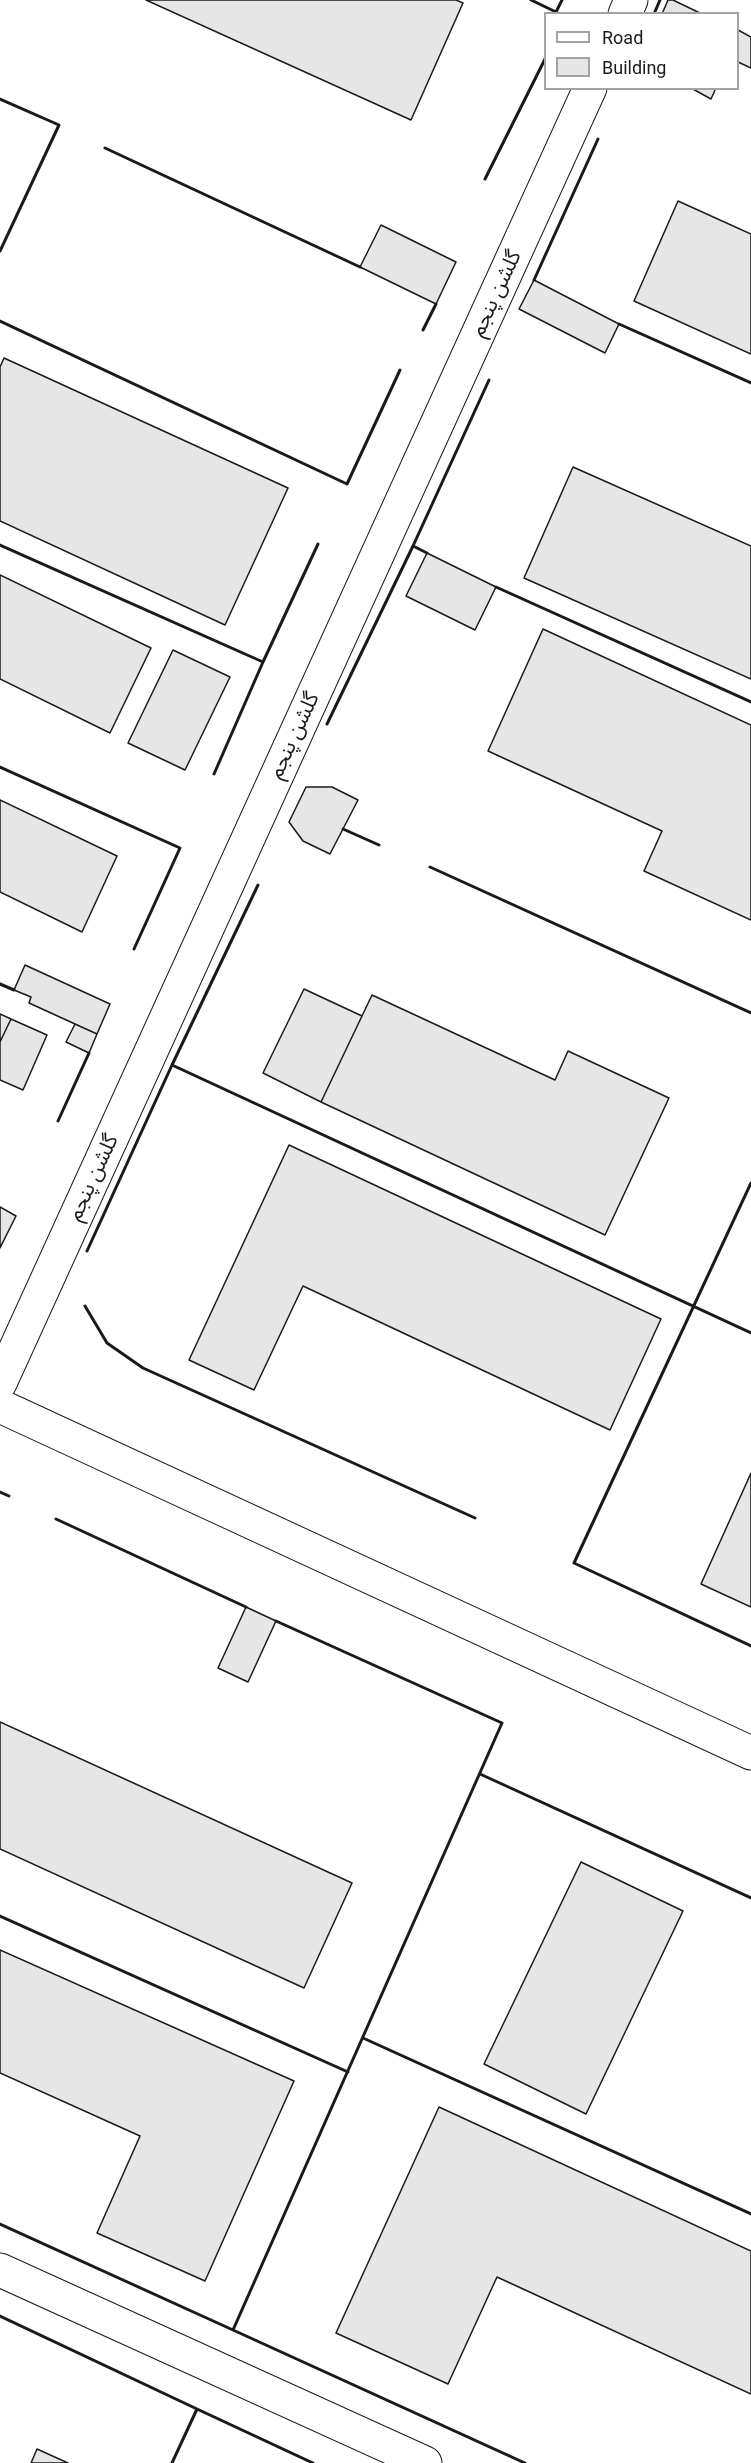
<!DOCTYPE html>
<html>
<head>
<meta charset="utf-8">
<style>
	body { margin:0 }
	#map { position:relative; width:751px; height:2463px; overflow:hidden; background:#fff; font-family:Roboto,sans-serif }
	canvas { display:block }
	.legend { position:absolute; left:544px; top:12px; width:195px; height:78px; box-sizing:border-box; background:#fff; border:2px solid #a3a3a3; margin:0; padding:8px 10px; list-style:none; font-size:18px; color:#1a1a1a }
	.legend li { display:flex; align-items:center; gap:12px; height:30px }
	.legend b { width:30px; border:2px solid #a3a3a3 }
</style>
</head>
<body>
<div id="map">
<canvas width="751" height="2463"></canvas>
<ul class="legend">
<li><b style="height:8px;background:#fff"></b>Road</li>
<li><b style="height:16px;background:#e6e6e6"></b>Building</li>
</ul>
</div>
<script>
const c = document.querySelector('canvas').getContext('2d');
c.lineJoin = 'round';
function fill(path, color) {
  c.fillStyle = color;
  c.fill(path, 'evenodd');
}
function shape(rows) {
  const path = new Path2D();
  for (const r of rows) {
    path.moveTo(r[0], r[1]);
    for (let i = 2; i < r.length; i += 2) path.lineTo(r[i], r[i + 1]);
  }
  return path;
}
function trace(path, color, width, dash) {
  c.strokeStyle = color;
  c.lineWidth = width;
  c.lineCap = dash ? 'butt' : 'round';
  c.setLineDash(dash || []);
  c.stroke(path);
}
function write(font, color, halo, rows, align = 'center') {
  c.font = font + ' Roboto,"Noto Sans Arabic",sans-serif';
  c.lineWidth = 4.5;
  c.setLineDash([]);
  c.textBaseline = 'middle';
  c.strokeStyle = halo;
  c.fillStyle = color;
  for (const [text, x, y, turn = 0] of rows) {
    c.save();
    c.translate(x, y);
    c.rotate((+turn || 0) * Math.PI / 180);
    c.textAlign = isNaN(turn) ? turn : align;
    if (halo) c.strokeText(text, 0, 0);
    c.fillText(text, 0, 0);
    c.restore();
  }
}
const building = shape([
	[146,0,456,0,463,3,411,120,146,0],
	[668,0,673,0,702,14,662,14,668,0],
	[738,30,751,37,751,68,738,62,738,30],
	[691,88,716,88,711,99,691,88],
	[678,201,751,234,751,354,634,301,678,201],
	[381,225,456,262,436,304,360,267,381,225],
	[534,280,619,324,605,353,519,309,534,280],
	[4,358,288,488,225,625,0,521,0,367,4,358],
	[573,467,751,546,751,679,524,578,573,467],
	[427,553,496,587,475,630,406,596,427,553],
	[0,575,151,648,110,733,0,679,0,575],
	[543,629,751,725,751,920,644,871,662,831,488,751,543,629],
	[173,650,230,677,185,770,128,743,173,650],
	[306,787,332,787,358,800,330,854,303,841,289,822,306,787],
	[0,800,117,856,82,932,0,892,0,800],
	[25,965,110,1004,97,1034,29,1003,31,997,14,990,25,965],
	[304,989,362,1016,321,1102,263,1073,304,989],
	[372,995,555,1080,568,1051,669,1098,605,1235,321,1102,372,995],
	[0,1014,11,1019,0,1042,0,1014],
	[11,1019,47,1035,23,1090,0,1080,0,1042,11,1019],
	[75,1024,97,1034,89,1053,66,1042,75,1024],
	[289,1145,661,1319,610,1430,303,1286,254,1390,189,1360,289,1145],
	[0,1207,16,1216,0,1248,0,1207],
	[751,1473,751,1607,701,1584,751,1473],
	[246,1607,276,1621,248,1682,218,1668,246,1607],
	[0,1722,352,1883,304,1988,0,1849,0,1722],
	[581,1862,683,1911,586,2114,484,2064,581,1862],
	[0,1950,294,2081,205,2281,97,2233,140,2136,0,2073,0,1950],
	[439,2107,751,2251,751,2394,497,2277,448,2384,336,2333,439,2107],
	[37,2449,68,2463,31,2463,37,2449]
]);
const minor = shape([
	[625,14,631,0],
	[0,1383,590,88],
	[0,1406,751,1753],
	[0,2270,425,2463]
]);
const wall = shape([
	[531,0,556,12,562,0],
	[654,14,660,0],
	[0,99,59,125,0,251],
	[105,148,360,267],
	[485,179,546,57],
	[534,280,598,139],
	[0,321,347,484,400,370],
	[619,324,751,383],
	[423,330,436,304],
	[0,545,263,662,214,774],
	[413,546,489,380],
	[496,587,751,702],
	[263,662,318,544],
	[327,724,413,546,427,553],
	[0,767,180,848,134,949],
	[343,829,379,845],
	[430,867,751,1013],
	[0,984,14,990],
	[172,1065,258,885],
	[58,1121,89,1053],
	[751,1183,574,1563,751,1646],
	[87,1251,172,1065,751,1333],
	[85,1306,107,1343,143,1368,475,1518],
	[0,1492,9,1496],
	[56,1519,246,1607],
	[480,1774,751,1898],
	[0,1916,348,2072],
	[363,2038,751,2214],
	[0,2224,233,2330,502,1723,276,1621],
	[0,2316,197,2409,172,2463],
	[233,2330,525,2463],
	[197,2409,313,2463]
]);
const streetNames = [
	["گلشن پنجم",497,294,-65],
	["گلشن پنجم",295,736,-65],
	["گلشن پنجم",94,1178,-65]
];
fill(building, '#e6e6e6');
trace(building, '#1a1a1a', 1.5);
trace(minor, '#1a1a1a', 35);
trace(minor, '#fff', 33);
trace(wall, '#1a1a1a', 3);
write('21px', '#1a1a1a', '#fff', streetNames);
</script>
</body>
</html>
